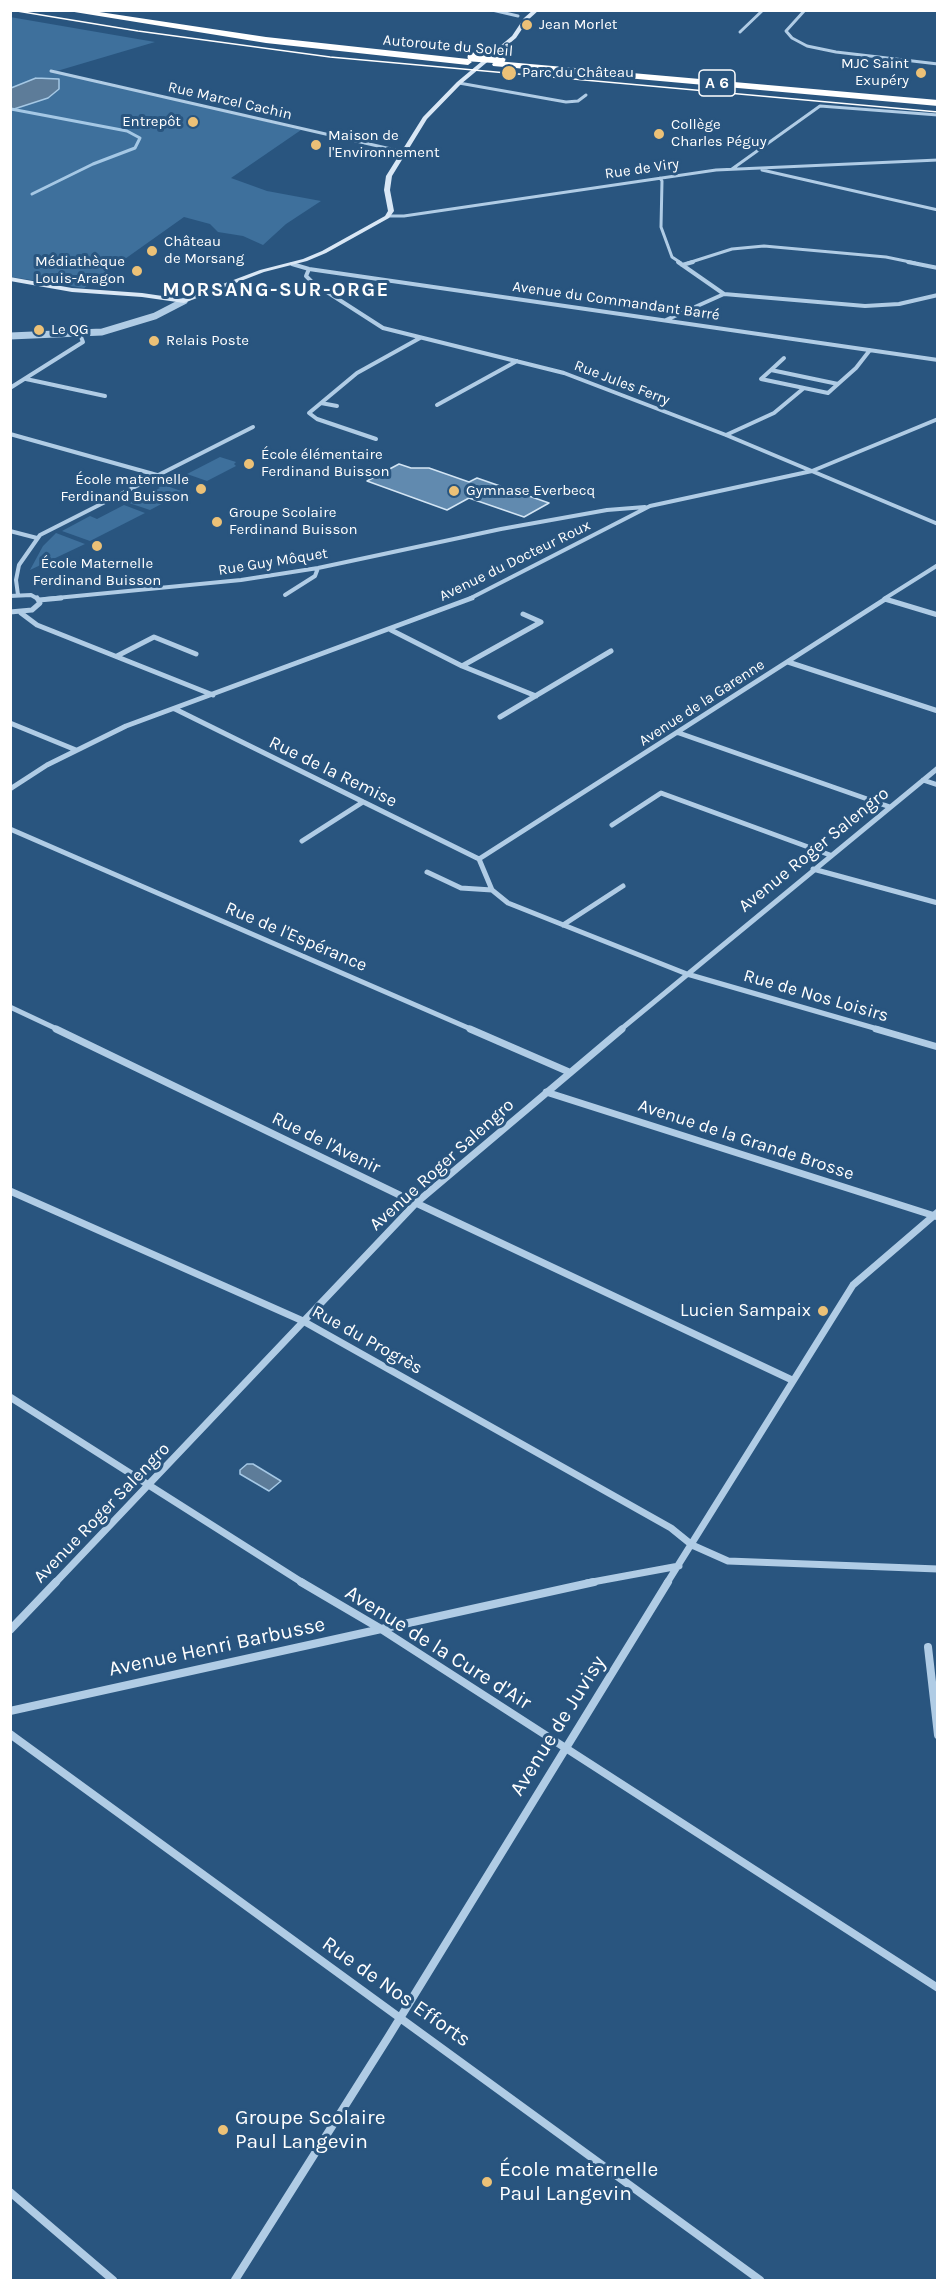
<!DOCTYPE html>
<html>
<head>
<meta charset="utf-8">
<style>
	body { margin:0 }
	#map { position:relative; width:948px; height:2291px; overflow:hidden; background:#29557f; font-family:Karla,sans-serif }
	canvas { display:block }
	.frame { position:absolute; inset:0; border:12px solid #fff; pointer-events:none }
</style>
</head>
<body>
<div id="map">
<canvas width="948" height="2291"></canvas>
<div class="frame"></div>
</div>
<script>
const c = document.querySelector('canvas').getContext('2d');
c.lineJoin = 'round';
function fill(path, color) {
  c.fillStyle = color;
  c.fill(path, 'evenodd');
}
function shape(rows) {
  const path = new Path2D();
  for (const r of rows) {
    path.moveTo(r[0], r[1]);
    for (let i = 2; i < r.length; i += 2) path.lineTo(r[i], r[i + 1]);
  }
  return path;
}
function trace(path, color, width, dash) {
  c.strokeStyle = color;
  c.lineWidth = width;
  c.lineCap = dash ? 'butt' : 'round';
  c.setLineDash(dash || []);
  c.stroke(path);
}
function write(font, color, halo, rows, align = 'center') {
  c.font = font + ' Karla,sans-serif';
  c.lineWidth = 6;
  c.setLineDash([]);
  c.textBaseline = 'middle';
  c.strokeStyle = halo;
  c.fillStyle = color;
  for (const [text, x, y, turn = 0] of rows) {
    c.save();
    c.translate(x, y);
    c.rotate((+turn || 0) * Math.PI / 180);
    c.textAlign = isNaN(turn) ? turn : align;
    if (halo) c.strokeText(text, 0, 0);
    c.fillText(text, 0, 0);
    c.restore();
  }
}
const green = shape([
	[10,17,155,42,57,71,301,130,231,178,267,191,321,201,286,224,263,245,243,236,218,232,210,224,184,217,84,288,11,277,11,110,48,98,59,79,36,78,11,88],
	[220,457,236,462,234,464,236,466,207,481,187,474],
	[155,482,184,492,150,510,129,503,160,488,151,483],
	[124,505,145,513,90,541,62,531,90,516,97,519],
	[56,533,85,544,30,570,43,546]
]);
const water = shape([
	[36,78,59,79,59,89,48,98,11,110,11,88,36,78],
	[247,1464,253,1464,281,1481,269,1491,240,1474,240,1470,247,1464]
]);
const stream = shape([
	[11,109,127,131,140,138,135,148,93,164,32,194]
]);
const building = shape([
	[399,464,411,468,429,468,469,482,477,478,549,503,524,517,469,498,447,510,367,481,399,464]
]);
const minorFar4 = shape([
	[492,10,518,16],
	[805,10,786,31,792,38,807,46,836,52,938,64],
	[740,32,763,10],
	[51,71,404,152],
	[459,83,566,102,578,101,586,95],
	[732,169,820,106,938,115],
	[762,170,938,210],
	[660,178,662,181,661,227,672,257,681,263],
	[388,216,404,216,716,170,938,160],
	[688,263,732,249,764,246,886,257,915,263]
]);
const minorFar3 = shape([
	[908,262,938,268],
	[292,264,309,269,938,360],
	[682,265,693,262],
	[309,269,306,276,313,283,383,328,564,373,726,435,938,524],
	[724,294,865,306,899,304,938,295],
	[666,320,724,294,678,262],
	[771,370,838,384,828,393,761,379,771,370],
	[771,370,784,358],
	[26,379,105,396],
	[838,384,856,368,870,350],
	[10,388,83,342,81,337,74,334],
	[321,403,337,406],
	[437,405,517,361],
	[10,434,157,475],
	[726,435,774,413,804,388],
	[376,439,317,419,309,413,357,373,420,338],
	[10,531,37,538],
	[18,595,16,580,19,565,40,535,253,427],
	[285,595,315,576,318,568],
	[10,596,31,595,38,599],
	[46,599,241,580,318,568,501,529,607,510,645,507],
	[469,599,650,506,812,471,938,419],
	[884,599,938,565]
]);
const minorFar2 = shape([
	[885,599,938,615],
	[39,600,61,598],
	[10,612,32,610,40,603,37,598],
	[21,613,37,625,213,695],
	[391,630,462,666,536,696],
	[117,656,154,637,196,654],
	[788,662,938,711],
	[462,666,541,622,523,614],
	[175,709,479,859],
	[500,717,611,651],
	[10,723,76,750],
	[679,733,890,807],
	[923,780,938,785],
	[10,789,47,765,126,726,472,598],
	[612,825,661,793,830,855],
	[10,829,473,1030],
	[302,841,363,802],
	[479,859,887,598],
	[479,859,492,890,508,903,687,974,881,1030],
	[813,869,938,903],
	[427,872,461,888,492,890],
	[563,925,623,886],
	[10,1007,59,1030],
	[620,1030,938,768]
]);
const minorFar1 = shape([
	[56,1029,416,1203,792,1380],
	[470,1029,569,1072],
	[876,1029,938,1047],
	[546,1092,938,1217],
	[10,1191,303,1321,671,1528,692,1545,728,1561,938,1569],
	[10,1397,303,1583],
	[55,1583,416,1203,622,1029],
	[587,1583,679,1566],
	[667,1583,853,1285,938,1212]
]);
const minor = shape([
	[301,1582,381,1629,938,1988],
	[10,1630,56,1582],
	[928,1647,938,1735],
	[10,1711,594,1582],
	[10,1734,760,2280],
	[10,2192,113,2280],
	[235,2280,389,2036,668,1582]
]);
const tertiary = shape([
	[10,336,102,332,155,316,184,301]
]);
const secondary = shape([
	[533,10,539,10,528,20,516,38,461,84,427,119,392,176,390,190,394,211,389,218,326,253,307,261,264,272,184,303,142,297,72,292,10,281,10,277,72,288,142,293,183,299,260,270,303,259,322,251,385,216,388,211,384,190,386,176,423,117,457,82,512,36,524,18,533,10]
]);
const motorway = shape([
	[62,10,86,10,266,37,468,59,472,62,468,65,266,43,62,10],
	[496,61,938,100,938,106,493,66,492,64,496,61]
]);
const tram = shape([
	[11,10,138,31,330,57,938,112]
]);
const motorwayBridge = shape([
	[472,57,501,59]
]);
const markers = [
	[527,25,6,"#ecc177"],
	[509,73,8,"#ecc177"],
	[921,73,6,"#ecc177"],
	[193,122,6,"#ecc177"],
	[659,134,6,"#ecc177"],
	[316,145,6,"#ecc177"],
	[152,251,6,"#ecc177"],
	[137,271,6,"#ecc177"],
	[39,330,6,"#ecc177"],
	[154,341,6,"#ecc177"],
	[249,464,6,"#ecc177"],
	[201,489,6,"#ecc177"],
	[454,491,6,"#ecc177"],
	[217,522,6,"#ecc177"],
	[97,546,6,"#ecc177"],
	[823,1311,6,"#ecc177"],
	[223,2130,6,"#ecc177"],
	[487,2182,6,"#ecc177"]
];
const farPoinames = [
	["Jean Morlet",539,25],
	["MJC Saint",909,64,"right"],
	["Exupéry",909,81,"right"],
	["Parc du Château",522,73],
	["Entrepôt",181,122,"right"],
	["Collège",671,125],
	["Charles Péguy",671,142],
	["Maison de",328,136],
	["l'Environnement",328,153],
	["Château",164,242],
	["de Morsang",164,259],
	["Médiathèque",125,262,"right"],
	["Louis-Aragon",125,279,"right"],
	["Le QG",51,330],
	["Relais Poste",166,341],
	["École élémentaire",261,455],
	["Ferdinand Buisson",261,472],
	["École maternelle",189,480,"right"],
	["Ferdinand Buisson",189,497,"right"],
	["Gymnase Everbecq",466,491],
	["Groupe Scolaire",229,513],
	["Ferdinand Buisson",229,530],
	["École Maternelle",97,564,"center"],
	["Ferdinand Buisson",97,581,"center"]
];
const farStreetnames = [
	["Autoroute du Soleil",448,46,5],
	["Rue Marcel Cachin",230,101,13],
	["Rue de Viry",642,169,-8],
	["Avenue du Commandant Barré",616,301,8],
	["Rue Jules Ferry",622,383,21],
	["Avenue du Docteur Roux",515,561,-26],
	["Rue Guy Môquet",273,562,-9],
	["Avenue de la Garenne",702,703,-33]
];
const shields = [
	[717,83,36]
];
const shieldNames = [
	["A 6",717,83]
];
const streetNames = [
	["Rue de la Remise",333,772,26],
	["Avenue Roger Salengro",814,850,-39],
	["Rue de l'Espérance",296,937,23],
	["Rue de Nos Loisirs",816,996,16],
	["Avenue de la Grande Brosse",746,1140,18],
	["Rue de l'Avenir",326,1143,26],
	["Avenue Roger Salengro",442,1165,-42],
	["Rue du Progrès",367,1340,29],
	["Avenue Roger Salengro",102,1513,-46]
];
const poiNames = [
	["Lucien Sampaix",811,1311]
];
const farDistrictnames = [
	["MORSANG-SUR-ORGE",276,290]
];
const nearStreetnames = [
	["Avenue Henri Barbusse",217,1647,-12],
	["Avenue de la Cure d'Air",438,1648,32],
	["Avenue de Juvisy",558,1726,-58],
	["Rue de Nos Efforts",396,1992,35]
];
const nearPoinames = [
	["Groupe Scolaire",235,2118],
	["Paul Langevin",235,2142],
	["École maternelle",499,2170],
	["Paul Langevin",499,2194]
];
fill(green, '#3e709c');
fill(water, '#5d7c99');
trace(water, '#a5c8e5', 1.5);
trace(stream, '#a5c8e5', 3);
fill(building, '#618aaf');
trace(building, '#d3e5f4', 1.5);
trace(minorFar4, '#b0cce5', 3);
trace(minorFar3, '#b0cce5', 4);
trace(minorFar2, '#b0cce5', 5);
trace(minorFar1, '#b0cce5', 7);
trace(minor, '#b0cce5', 8);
trace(tertiary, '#b0cce5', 7);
fill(secondary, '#d9e7f5');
fill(motorway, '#fff');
trace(tram, '#fff', 1.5);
trace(motorwayBridge, '#fff', 9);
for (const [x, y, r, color] of markers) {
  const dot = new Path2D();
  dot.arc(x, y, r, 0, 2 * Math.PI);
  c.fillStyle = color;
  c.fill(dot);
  trace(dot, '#29557f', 2);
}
write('15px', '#fff', '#29557f', farPoinames, 'left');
write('15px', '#fff', '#29557f', farStreetnames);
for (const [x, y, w] of shields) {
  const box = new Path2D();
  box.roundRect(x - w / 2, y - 13, w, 26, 4.5);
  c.fillStyle = '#29557f';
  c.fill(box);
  trace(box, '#fff', 1.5);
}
write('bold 16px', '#fff', null, shieldNames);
write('18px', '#fff', '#29557f', streetNames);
write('18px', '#fff', '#29557f', poiNames, 'right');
c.letterSpacing = '1.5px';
write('bold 20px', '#fff', '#29557f', farDistrictnames);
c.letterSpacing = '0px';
write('21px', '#fff', '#29557f', nearStreetnames);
write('21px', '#fff', '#29557f', nearPoinames, 'left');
</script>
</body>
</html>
